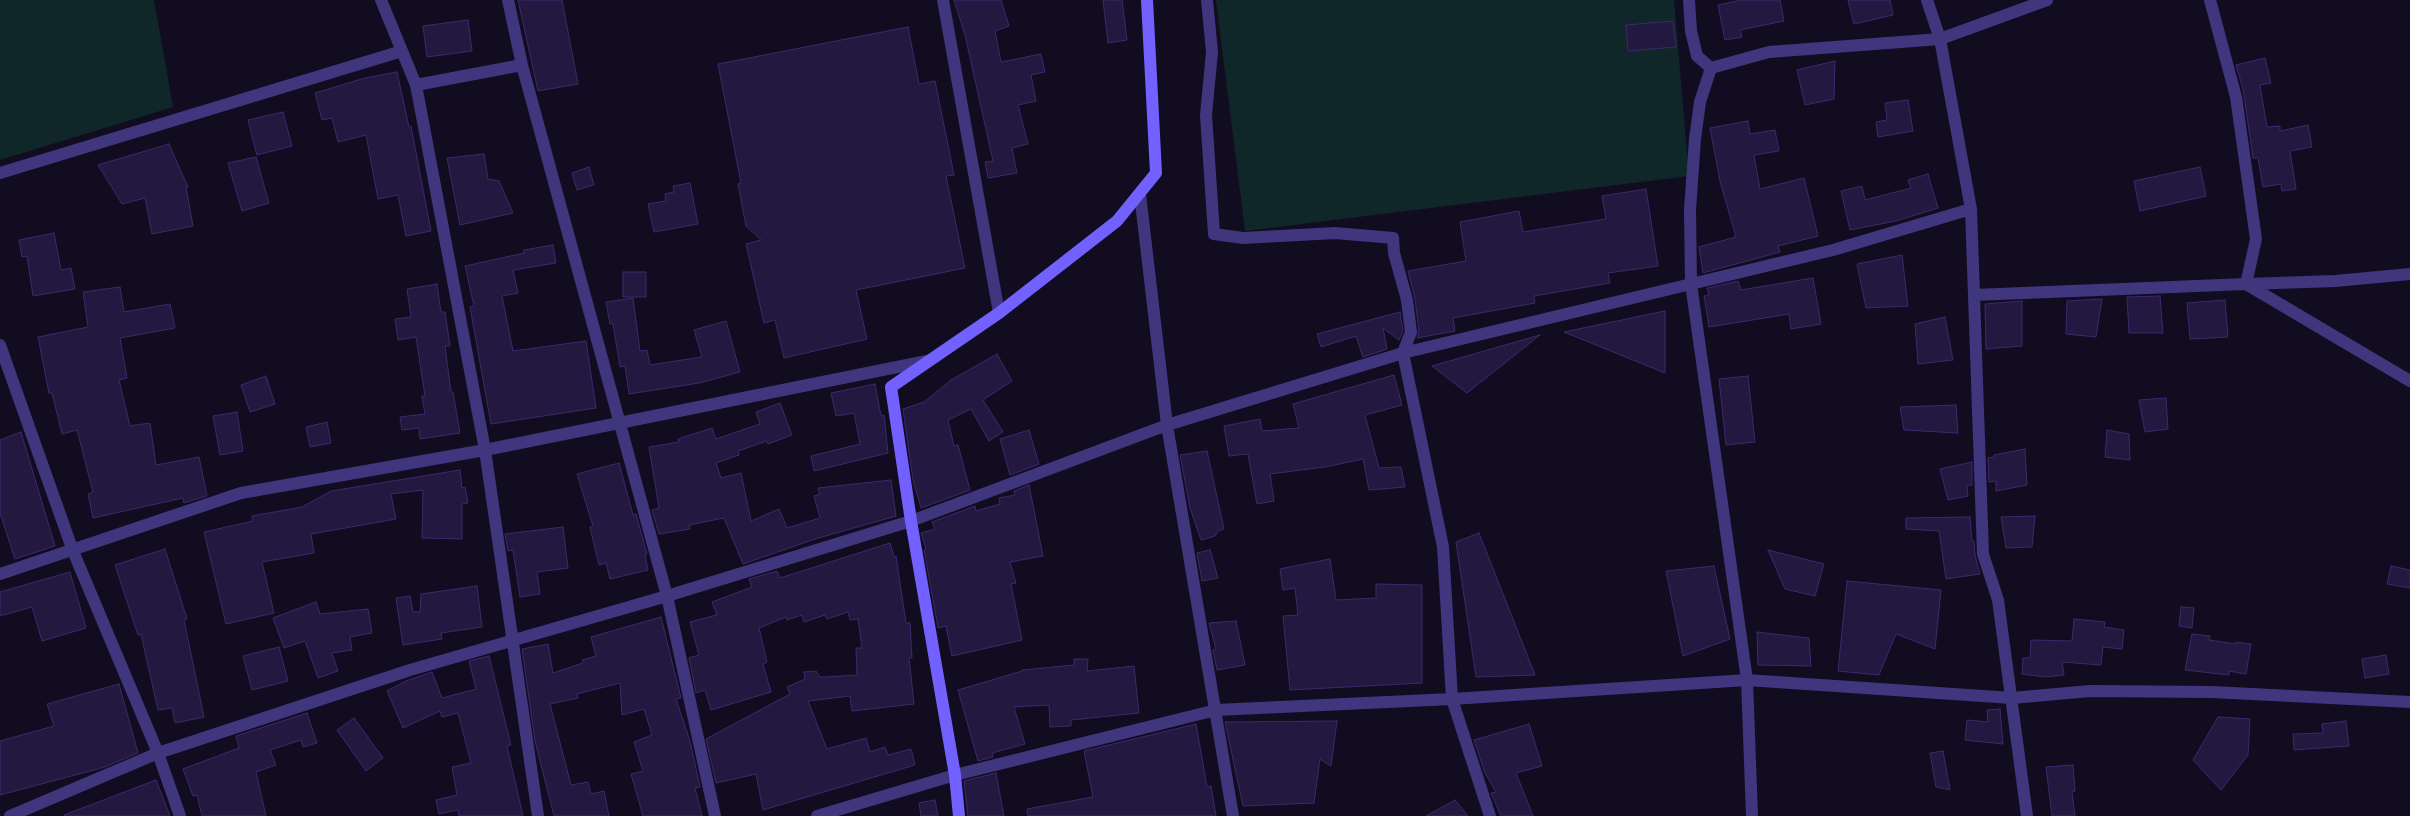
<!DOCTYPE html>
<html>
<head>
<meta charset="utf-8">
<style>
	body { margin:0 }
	canvas { display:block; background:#110c1f }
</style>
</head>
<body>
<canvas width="2410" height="816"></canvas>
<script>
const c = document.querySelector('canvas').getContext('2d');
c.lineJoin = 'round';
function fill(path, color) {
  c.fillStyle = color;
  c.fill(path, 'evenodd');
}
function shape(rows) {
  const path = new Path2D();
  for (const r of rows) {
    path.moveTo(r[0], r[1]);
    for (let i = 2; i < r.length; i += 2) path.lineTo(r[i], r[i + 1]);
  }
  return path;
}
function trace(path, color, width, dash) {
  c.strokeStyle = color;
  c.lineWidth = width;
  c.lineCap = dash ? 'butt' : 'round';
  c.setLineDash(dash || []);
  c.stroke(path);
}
const green = shape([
	[0,0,154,0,173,107,0,160],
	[1216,0,1674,0,1689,176,1245,231]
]);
const building = shape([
	[518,0,562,0,578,84,538,91,518,0],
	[954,0,1001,0,1009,26,995,31,1001,62,1041,54,1045,72,1031,75,1036,101,1018,105,1028,144,1012,148,1017,173,988,178,985,162,993,161,965,35,954,0],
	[1103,0,1122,0,1127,40,1108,43,1103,0],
	[1742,0,1780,0,1784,21,1740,30,1742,37,1725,40,1718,5,1742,0],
	[1848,0,1890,0,1893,15,1854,24,1848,0],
	[468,20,472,51,427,57,423,26,468,20],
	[1673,21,1676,47,1628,51,1626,25,1673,21],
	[908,27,919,84,935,81,954,175,946,176,965,268,856,290,867,339,784,358,775,320,764,323,746,244,761,240,746,226,738,184,741,183,718,64,908,27],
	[2265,58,2271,83,2260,85,2267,127,2280,126,2280,131,2308,125,2312,147,2290,151,2296,189,2282,191,2281,184,2263,187,2258,158,2253,158,2243,89,2236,65,2265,58],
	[1835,61,1834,99,1805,105,1797,70,1835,61],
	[397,72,409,127,411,126,431,231,406,236,398,195,378,199,366,135,338,142,332,118,322,120,315,93,365,78,397,72],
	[1908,100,1913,131,1878,137,1876,122,1887,120,1885,103,1908,100],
	[283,112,292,146,257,155,248,120,283,112],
	[1748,121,1750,134,1775,130,1779,151,1754,155,1760,189,1804,178,1818,236,1778,246,1780,252,1703,273,1699,247,1736,237,1720,181,1710,128,1748,121],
	[169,144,188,187,186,187,193,226,152,234,145,198,122,204,98,165,169,144],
	[484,154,488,179,499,181,513,213,460,225,447,158,484,154],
	[256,157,269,203,242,211,228,163,256,157],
	[589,167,594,185,577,190,572,173,589,167],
	[2200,167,2206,196,2140,211,2134,181,2200,167],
	[1928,174,1938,208,1896,221,1850,230,1841,191,1862,186,1865,200,1911,188,1908,180,1928,174],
	[690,183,698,224,654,232,648,204,666,201,665,194,674,192,673,186,690,183],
	[1646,189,1658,266,1608,273,1610,283,1534,296,1535,303,1453,318,1455,331,1417,338,1419,331,1415,299,1408,271,1466,261,1460,222,1519,211,1523,232,1606,219,1602,196,1646,189],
	[54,233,61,270,71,268,75,289,33,296,27,256,22,257,19,240,54,233],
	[553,245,556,263,513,270,518,293,502,296,513,351,586,341,596,408,491,424,470,307,474,306,465,266,524,253,524,250,553,245],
	[1902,255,1908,306,1866,308,1857,264,1902,255],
	[623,272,646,272,646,297,623,297,623,272],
	[1813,278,1821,324,1791,329,1789,314,1709,327,1704,296,1709,295,1707,288,1738,281,1741,290,1813,278],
	[437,284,441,312,445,312,450,346,445,346,451,392,453,392,460,433,420,439,419,428,402,430,400,417,425,414,422,396,425,396,416,337,398,340,395,319,411,317,407,289,437,284],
	[120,287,124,312,170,304,175,328,120,338,127,378,119,380,130,426,150,423,156,465,199,457,207,496,184,503,183,498,93,518,88,494,93,492,77,430,62,434,52,393,49,393,38,337,88,327,83,292,120,287],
	[2160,296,2163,333,2129,333,2127,297,2160,296],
	[633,298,640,351,647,350,650,365,702,357,694,330,726,321,740,372,699,383,629,394,625,366,620,367,613,324,610,324,606,302,633,298],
	[2102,299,2096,337,2066,334,2067,301,2102,299],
	[2225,300,2228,337,2190,339,2187,303,2225,300],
	[2022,301,2022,346,1986,349,1985,304,2022,301],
	[1665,311,1665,373,1564,332,1665,311],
	[1400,312,1403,331,1399,340,1383,328,1387,349,1363,357,1356,336,1321,347,1317,334,1400,312],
	[1945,317,1953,360,1918,364,1915,324,1945,317],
	[1540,335,1467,393,1432,366,1453,360,1540,335],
	[997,354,1012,381,983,400,1003,432,989,441,971,409,948,420,954,446,958,445,970,490,921,508,913,480,903,409,924,402,951,380,997,354],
	[1394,375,1402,405,1365,415,1379,468,1401,467,1405,487,1369,490,1363,459,1325,467,1270,474,1274,501,1257,504,1248,454,1229,456,1224,426,1260,419,1262,431,1299,428,1293,404,1394,375],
	[266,376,275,404,250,412,241,385,266,376],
	[1748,376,1755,442,1726,445,1719,379,1748,376],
	[875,384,881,416,884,415,888,453,814,471,811,456,860,444,854,413,836,416,831,393,875,384],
	[2166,398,2168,429,2145,432,2139,400,2166,398],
	[780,403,792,435,768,444,767,441,738,451,739,455,716,463,721,478,741,473,751,521,779,509,787,528,820,518,814,496,820,494,818,488,891,480,896,516,815,539,743,564,724,518,689,525,690,529,659,534,652,510,659,508,649,447,679,442,678,439,712,428,716,439,760,424,756,412,780,403],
	[1956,405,1958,433,1904,430,1900,407,1956,405],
	[237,412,243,451,220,455,213,416,237,412],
	[327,422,331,443,310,447,306,427,327,422],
	[1029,430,1039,464,1010,475,1000,439,1029,430],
	[2107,430,2129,434,2130,460,2105,457,2107,430],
	[21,432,55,546,15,559,0,513,0,440,21,432],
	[2025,449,2027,485,1996,491,1996,481,1989,482,1988,458,1994,457,1994,455,2025,449],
	[1207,451,1224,529,1218,531,1215,536,1201,540,1190,508,1180,455,1207,451],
	[1972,462,1972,485,1967,486,1968,496,1948,500,1940,469,1972,462],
	[619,463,633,515,636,514,647,554,645,555,648,570,610,579,606,563,599,565,590,527,593,526,577,474,619,463],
	[460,470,462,488,465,487,468,503,462,504,462,539,422,538,423,490,391,494,396,519,311,534,314,553,262,562,274,613,226,624,204,532,253,521,252,516,302,507,331,491,460,470],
	[1029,485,1043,556,1010,562,1016,583,1011,584,1022,640,952,656,946,626,938,628,937,622,924,550,926,549,921,533,935,529,932,522,975,506,976,511,1000,504,999,498,1015,495,1014,491,1029,485],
	[2035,516,2032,547,2006,548,2001,517,2035,516],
	[1970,517,1972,541,1974,541,1975,555,1980,574,1946,579,1939,531,1906,529,1906,518,1970,517],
	[563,527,568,568,537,572,540,594,520,597,513,550,508,551,505,534,563,527],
	[1479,533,1535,675,1476,677,1456,542,1479,533],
	[890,543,894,557,896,556,906,623,910,623,912,658,909,658,914,704,852,711,850,696,808,701,827,749,866,738,870,752,885,747,888,755,911,749,915,765,763,810,756,774,716,783,706,739,790,694,787,687,805,679,804,672,816,671,820,677,825,677,857,675,856,648,862,648,858,619,850,620,848,612,827,619,825,615,804,622,802,615,787,620,786,617,759,628,767,662,763,664,771,692,711,710,705,690,696,693,689,658,699,655,690,622,717,615,712,602,752,587,749,579,777,571,780,578,890,543],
	[165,549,187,619,184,620,204,717,175,723,172,708,158,710,141,634,138,635,115,565,165,549],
	[1210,550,1218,578,1202,581,1197,553,1210,550],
	[1768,550,1824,564,1815,596,1785,589,1768,550],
	[1330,559,1336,600,1376,598,1376,584,1422,585,1422,683,1290,690,1283,616,1298,615,1295,588,1283,590,1280,569,1330,559],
	[1714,566,1730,639,1683,656,1666,571,1714,566],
	[2391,566,2410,570,2410,588,2387,584,2391,566],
	[70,572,86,628,42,641,32,607,0,616,0,592,70,572],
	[1847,581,1941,590,1935,649,1896,634,1879,675,1838,671,1847,581],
	[477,586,482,627,441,633,442,639,403,645,396,598,410,596,413,612,420,612,421,594,477,586],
	[316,602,320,614,368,609,372,633,350,637,352,650,332,653,338,671,318,678,305,641,284,648,273,618,316,602],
	[2181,607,2194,608,2192,628,2179,626,2181,607],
	[661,617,681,698,676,699,690,741,700,787,695,788,702,816,643,816,631,774,643,771,634,742,652,735,644,709,622,715,620,683,577,694,578,698,550,704,571,785,588,782,591,794,604,791,609,816,554,816,535,741,522,649,548,644,553,673,583,663,582,660,596,656,591,637,661,617],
	[2074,619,2105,622,2104,627,2124,630,2122,649,2103,647,2101,665,2062,662,2064,675,2045,677,2022,674,2023,658,2030,658,2031,640,2072,641,2074,619],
	[1236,621,1245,665,1217,670,1213,650,1216,649,1209,623,1236,621],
	[1757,632,1809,638,1811,666,1758,665,1757,632],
	[2192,634,2210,636,2209,640,2236,644,2236,642,2251,644,2246,674,2229,671,2229,675,2185,670,2192,634],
	[279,647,288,681,252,690,243,656,279,647],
	[2386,655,2389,674,2365,678,2362,659,2386,655],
	[489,656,511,745,507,746,523,816,459,816,458,810,439,814,436,800,457,795,452,767,471,763,458,713,442,717,440,711,403,728,387,691,406,681,432,672,442,698,476,689,469,661,489,656],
	[1074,659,1088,659,1087,671,1134,666,1139,713,1071,720,1071,726,1050,727,1049,705,1014,707,1025,744,992,753,993,757,978,761,958,690,1022,671,1022,670,1074,665,1074,659],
	[119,684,138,753,105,767,0,795,0,741,54,726,47,704,119,684],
	[2000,709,2003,744,1965,740,1967,720,1988,722,1987,710,2000,709],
	[307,713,317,743,303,747,301,740,270,750,276,765,256,772,266,816,202,816,197,795,193,796,183,769,239,748,236,736,307,713],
	[2218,717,2250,719,2248,755,2221,790,2193,760,2218,717],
	[354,718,383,758,366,771,337,730,354,718],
	[1337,721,1331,766,1320,759,1314,803,1243,806,1225,722,1337,721],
	[2346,721,2349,746,2294,750,2293,734,2323,733,2322,724,2346,721],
	[1196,724,1207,787,1211,786,1216,816,1028,816,1027,809,1093,797,1084,751,1196,724],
	[1529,724,1542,766,1516,773,1533,816,1501,816,1491,793,1496,792,1485,773,1474,740,1529,724],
	[1943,751,1950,790,1936,787,1930,753,1943,751],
	[2073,765,2075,791,2072,792,2075,816,2052,816,2046,767,2073,765],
	[996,773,1004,816,968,816,964,781,996,773],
	[156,780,170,816,64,816,64,815,156,780],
	[935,800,938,816,921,816,919,803,935,800],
	[1455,800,1468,816,1426,816,1455,800]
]);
const street = shape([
	[381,0,416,85,485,450,538,816],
	[508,0,522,65,667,596,715,816],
	[943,0,999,313],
	[1207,0,1212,52,1206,115,1214,234,1243,238,1335,233,1393,238,1394,253,1407,300,1411,332,1403,353,1443,547,1452,699,1490,816],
	[1689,0,1691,31,1697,56,1711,68],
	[1927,0,1940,39,1971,209,1983,554,1998,600,2027,816],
	[2210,0,2236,97,2256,239,2246,284,2335,281,2410,274],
	[416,85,522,65],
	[0,173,402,51],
	[1140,194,1167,425,1233,816],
	[1974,295,2246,284,2410,381],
	[0,345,73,551,158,753,180,816],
	[0,574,241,493,485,450,927,361],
	[10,816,158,753,410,670,667,596,911,521,1167,425,1403,353,1833,250,1971,209],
	[817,816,955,775,1216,710,1452,699,1747,680,2012,698,2090,691,2212,692,2410,702],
	[1752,816,1747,680,1691,284,1690,210,1695,139,1700,102,1711,68,1769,52,1940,39,2047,0]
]);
const secondary = shape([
	[959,816,955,775,911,521,891,387,999,313,1117,221,1156,173,1147,0]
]);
fill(green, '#0f2729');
fill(building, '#231840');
trace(building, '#3c296c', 1);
trace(street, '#3f367e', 12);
trace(secondary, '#7261ff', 12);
</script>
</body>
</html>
